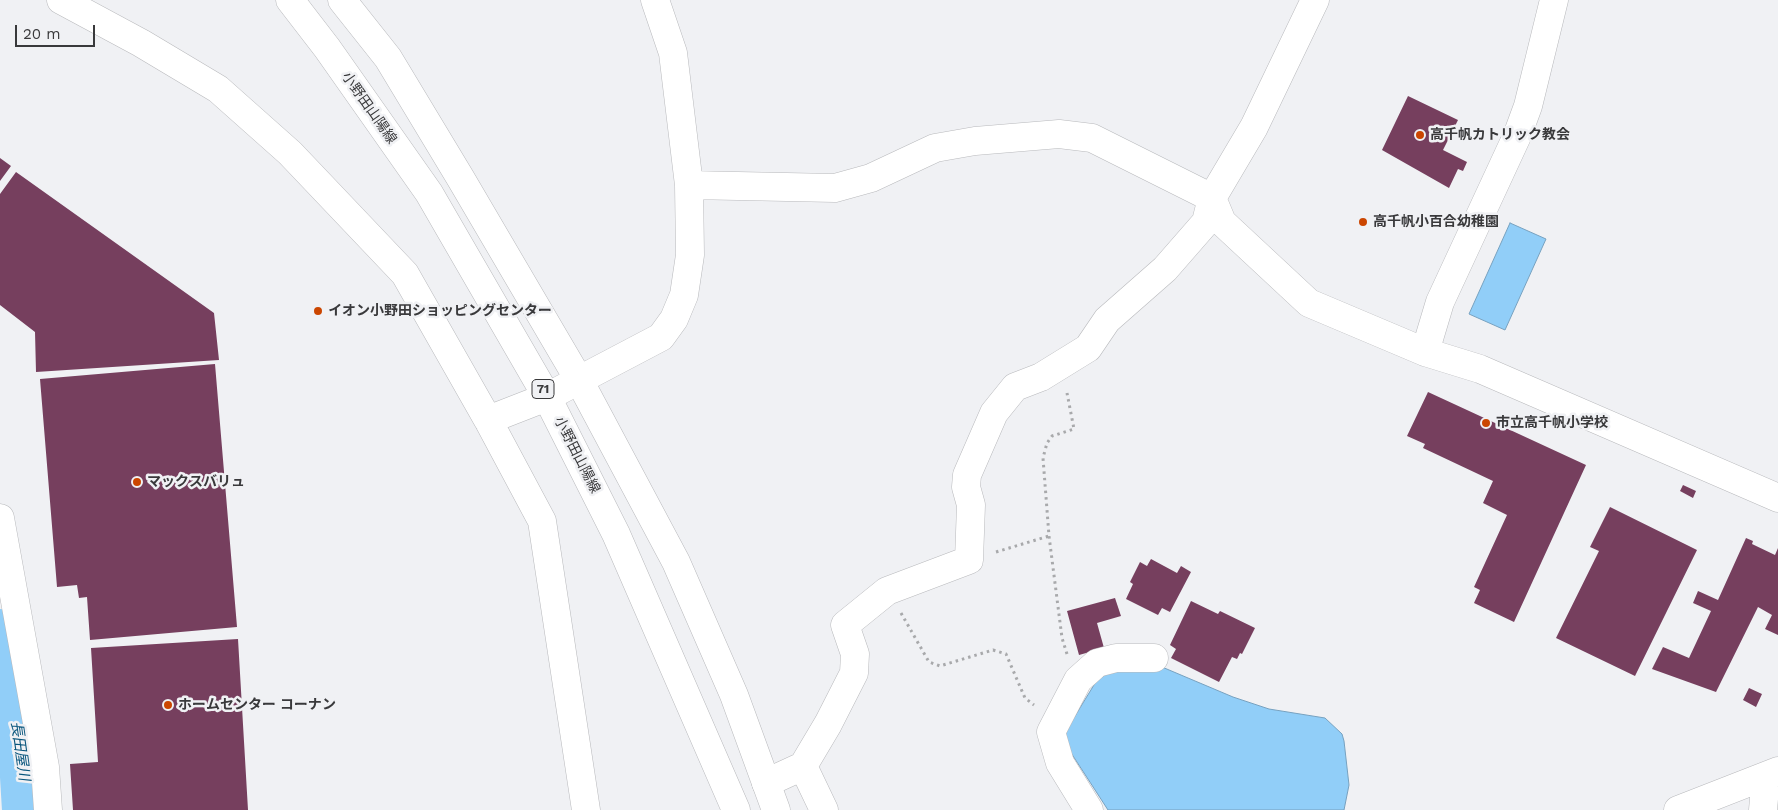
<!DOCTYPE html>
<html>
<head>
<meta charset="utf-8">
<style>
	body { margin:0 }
	#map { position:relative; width:1778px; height:810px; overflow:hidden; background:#f0f1f4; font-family:"Work Sans",sans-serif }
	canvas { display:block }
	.scale { position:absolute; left:15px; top:25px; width:80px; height:22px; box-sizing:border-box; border:2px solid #39393b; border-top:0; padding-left:6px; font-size:15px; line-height:18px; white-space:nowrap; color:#39393b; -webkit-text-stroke:4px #f0f1f4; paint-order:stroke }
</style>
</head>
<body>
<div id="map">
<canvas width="1778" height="810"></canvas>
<div class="scale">20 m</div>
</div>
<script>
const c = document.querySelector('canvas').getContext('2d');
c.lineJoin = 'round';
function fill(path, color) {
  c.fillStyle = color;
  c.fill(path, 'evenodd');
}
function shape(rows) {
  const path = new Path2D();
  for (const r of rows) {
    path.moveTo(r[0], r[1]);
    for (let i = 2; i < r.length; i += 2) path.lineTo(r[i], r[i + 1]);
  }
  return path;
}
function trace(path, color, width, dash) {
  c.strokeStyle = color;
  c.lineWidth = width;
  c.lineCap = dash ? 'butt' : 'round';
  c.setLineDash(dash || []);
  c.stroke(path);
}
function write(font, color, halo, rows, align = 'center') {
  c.font = font + ' "Work Sans","Noto Sans JP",sans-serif';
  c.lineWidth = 5;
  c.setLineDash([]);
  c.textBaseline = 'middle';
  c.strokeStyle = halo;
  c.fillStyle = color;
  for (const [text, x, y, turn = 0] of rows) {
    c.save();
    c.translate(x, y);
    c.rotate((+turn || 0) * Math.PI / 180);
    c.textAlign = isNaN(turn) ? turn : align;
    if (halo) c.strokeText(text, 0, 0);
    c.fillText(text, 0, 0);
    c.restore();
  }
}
const water = shape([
	[1510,223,1546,239,1505,330,1469,314,1510,223],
	[1162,667,1233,697,1269,709,1325,718,1342,734,1344,741,1349,785,1344,810,1108,810,1064,742,1064,734,1097,680,1112,671,1162,667]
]);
const river = shape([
	[0,633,23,760,26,810]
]);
const building = shape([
	[1408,96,1458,120,1443,150,1467,162,1463,171,1458,169,1449,188,1382,150],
	[0,158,11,166,0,181],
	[16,172,214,313,219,360,36,372,35,332,0,305,0,194],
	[215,364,237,627,90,640,87,597,79,598,77,585,57,587,40,379],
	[1428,392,1586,465,1514,622,1474,603,1480,590,1474,587,1507,515,1483,503,1493,481,1423,448,1425,444,1407,436],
	[1683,485,1696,491,1693,498,1680,491],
	[1610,507,1697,550,1635,676,1556,638,1599,551,1590,547],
	[1746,538,1753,541,1752,544,1775,555,1778,548,1778,635,1765,629,1772,615,1758,607,1716,692,1652,669,1663,647,1689,658,1711,611,1693,603,1698,591,1718,600],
	[1151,559,1177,573,1181,566,1191,572,1170,612,1162,608,1158,615,1126,599,1133,584,1130,582,1140,562,1147,566],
	[1115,598,1121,616,1097,623,1104,648,1079,655,1067,611],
	[1191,601,1218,614,1220,611,1255,628,1242,654,1240,653,1237,659,1232,657,1219,682,1171,658,1176,649,1170,645],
	[238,639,248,810,73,810,70,764,98,762,91,648],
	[1749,688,1762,694,1756,707,1743,700]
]);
const path = shape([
	[996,552,1049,536],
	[901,613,929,662,940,666,993,650,1006,654,1025,698,1034,705],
	[1067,654,1062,638,1049,536,1043,458,1047,443,1052,436,1074,429,1067,393]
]);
const street = shape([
	[61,0,141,43,218,89,290,153,405,274,488,420,542,521,586,810],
	[689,185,835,188,871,178,935,148,975,141,1059,134,1092,138,1212,198,1222,222,1309,303,1425,352,1480,369,1778,498],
	[1425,352,1440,302,1517,136,1528,106,1554,0],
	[488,420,547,397,661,337,674,319,684,295,690,255,689,185,673,53,655,0],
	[0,518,45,767,48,810],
	[803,766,824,810],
	[766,783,803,766,828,724,854,673,855,654,845,625,887,591,969,560,971,505,966,487,967,475,994,413,1015,387,1041,377,1088,348,1107,320,1165,269,1206,222,1212,198,1254,127,1315,0],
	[1089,810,1060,763,1051,732,1078,680,1097,663,1116,658,1154,658],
	[1678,810,1778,771],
	[1763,810,1766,776]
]);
const primary = shape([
	[290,0,327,48,429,193,547,397,616,534,736,810],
	[342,0,388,58,461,179,579,380,676,562,734,695,776,810]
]);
const markers = [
	[1420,135,5,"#cb4600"],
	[1363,222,5,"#cb4600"],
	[318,311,5,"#cb4600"],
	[1486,423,5,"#cb4600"],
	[137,482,5,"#cb4600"],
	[168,705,5,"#cb4600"]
];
const shields = [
	[543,389,22]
];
const shieldNames = [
	["71",543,389]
];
const streetNames = [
	["小野田山陽線",369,108,55],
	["小野田山陽線",577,455,63]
];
const poiNames = [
	["高千帆カトリック教会",1430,135],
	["高千帆小百合幼稚園",1373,222],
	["イオン小野田ショッピングセンター",328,311],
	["市立高千帆小学校",1496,423],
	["マックスバリュ",147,482],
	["ホームセンター コーナン",178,705]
];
const waterNames = [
	["長田屋川",20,751,82]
];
fill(water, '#91cef8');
trace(water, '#77a1bf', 1);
trace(river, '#91cef8', 48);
fill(building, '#763f5e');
trace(street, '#b8b9bc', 29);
trace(primary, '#b8b9bc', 29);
trace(path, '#a8a9ab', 3, [2.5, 4]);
trace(street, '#fff', 28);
trace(primary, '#fff', 28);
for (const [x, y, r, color] of markers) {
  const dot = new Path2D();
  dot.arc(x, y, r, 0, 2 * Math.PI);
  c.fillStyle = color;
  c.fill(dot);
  trace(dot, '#f0f1f4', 2);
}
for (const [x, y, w] of shields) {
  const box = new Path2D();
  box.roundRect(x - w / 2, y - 9.5, w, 19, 4);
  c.fillStyle = '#f0f1f4';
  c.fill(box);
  trace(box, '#39393b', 1);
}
write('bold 12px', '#39393b', null, shieldNames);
write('14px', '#39393b', '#f0f1f4', streetNames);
write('bold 14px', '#39393b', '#f0f1f4', poiNames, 'left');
write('italic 15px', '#0a567d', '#f0f1f4', waterNames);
</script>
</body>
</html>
